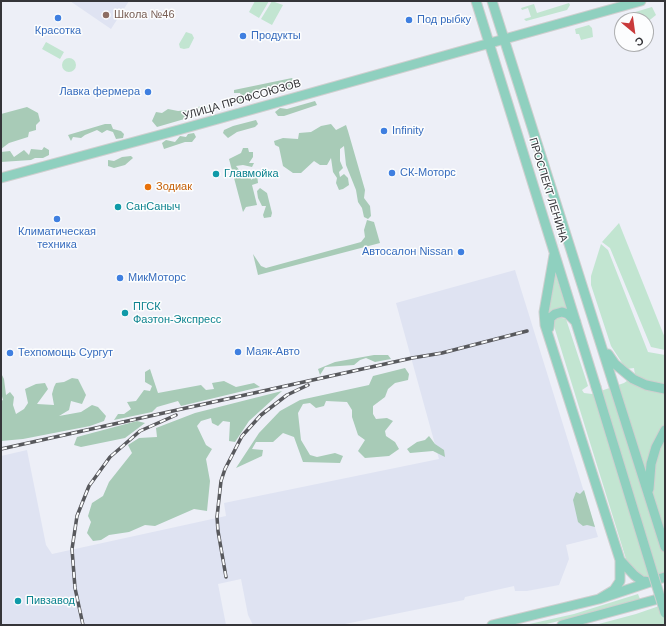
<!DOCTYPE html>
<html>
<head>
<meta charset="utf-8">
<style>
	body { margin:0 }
	#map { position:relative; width:666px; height:626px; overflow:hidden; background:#edeff7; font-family:Arial,sans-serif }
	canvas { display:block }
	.frame { position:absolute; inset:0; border:2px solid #353539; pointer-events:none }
	.north { position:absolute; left:614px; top:12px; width:40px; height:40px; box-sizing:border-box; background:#fcfdfe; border:1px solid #acadaf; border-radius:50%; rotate:151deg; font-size:11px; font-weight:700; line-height:16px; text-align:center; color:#353539 }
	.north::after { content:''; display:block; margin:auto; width:14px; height:18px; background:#c93a3b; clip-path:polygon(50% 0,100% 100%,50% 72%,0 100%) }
</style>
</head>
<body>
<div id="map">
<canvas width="666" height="626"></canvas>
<div class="frame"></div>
<div class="north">С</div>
</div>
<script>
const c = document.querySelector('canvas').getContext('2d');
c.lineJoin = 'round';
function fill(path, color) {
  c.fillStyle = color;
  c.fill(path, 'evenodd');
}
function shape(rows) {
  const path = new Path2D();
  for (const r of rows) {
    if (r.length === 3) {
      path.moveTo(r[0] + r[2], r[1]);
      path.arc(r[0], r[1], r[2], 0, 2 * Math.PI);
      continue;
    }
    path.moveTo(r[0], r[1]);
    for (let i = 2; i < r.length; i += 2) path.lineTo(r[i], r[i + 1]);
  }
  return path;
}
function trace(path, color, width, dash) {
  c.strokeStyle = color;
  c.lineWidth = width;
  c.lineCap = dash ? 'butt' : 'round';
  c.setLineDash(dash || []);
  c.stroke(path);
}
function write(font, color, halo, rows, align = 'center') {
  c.font = font + ' Arial,sans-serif';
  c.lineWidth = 3;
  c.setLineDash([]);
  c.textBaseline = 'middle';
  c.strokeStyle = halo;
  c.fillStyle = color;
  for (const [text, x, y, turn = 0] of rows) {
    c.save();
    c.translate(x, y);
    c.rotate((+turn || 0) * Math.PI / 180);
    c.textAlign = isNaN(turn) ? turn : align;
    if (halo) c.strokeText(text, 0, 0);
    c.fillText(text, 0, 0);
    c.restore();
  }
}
const built = shape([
	[70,1,129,1,111,29],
	[515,270,598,537,566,545,569,559,559,585,527,591,515,591,514,586,465,597,464,600,340,625,253,625,248,615,241,579,218,584,226,625,1,625,1,456,27,450,46,545,52,554,226,516,224,503,439,459,396,303]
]);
const green = shape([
	[255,1,269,1,259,18,249,12],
	[272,1,283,5,272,25,261,19],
	[569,3,570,5,567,10,526,21,524,19,531,17,528,8,522,10,521,8,534,4,537,13],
	[652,7,656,15,646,23,646,20,624,20,625,15],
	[589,25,592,28,593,37,581,40,579,34,576,34,575,29],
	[186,32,192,34,194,38,189,48,184,49,180,48,179,44],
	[46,42,64,52,60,59,42,49],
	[69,65,7],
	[619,223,665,338,665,350,651,347,610,248,602,242],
	[601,244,608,250,648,352,665,355,665,572,648,577,641,575,630,566,626,559,553,323,558,317,566,319,588,386,582,390,584,393,592,394,624,383,635,375,634,368,626,369,611,346,591,285,591,276],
	[555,273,567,310,547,317],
	[638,594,640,599,576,617,542,625,525,625,574,614],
	[665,604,665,625,595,625,636,614]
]);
const forest = shape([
	[292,78,296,84,280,91,275,89,268,93,259,89,255,95,250,93,253,97,240,103,232,103,229,98,241,96,240,93,234,93,234,90],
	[315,101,317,105,284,116,278,116,275,112,280,108,287,109],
	[204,105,208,108,205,113,157,127,152,121,156,112,162,113,168,109,178,111,189,110],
	[27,107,38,113,40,121,36,125,36,130,29,132,28,137,9,143,1,149,1,114],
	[256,120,258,124,255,127,237,132,228,138,223,133,224,130,233,126],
	[105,124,111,124,113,129,121,131,124,134,123,138,116,139,113,132,107,130,102,133,97,130,85,135,81,138,73,137,71,141,68,135],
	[331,124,336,130,346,125,348,131,365,190,364,198,370,206,371,216,368,219,364,217,362,208,358,202,356,190,346,165,344,146,340,149,340,161,343,168,339,172,340,177,344,174,348,178,349,185,343,189,339,190,336,183,337,178,333,172,331,158,327,165,320,165,314,161,301,173,293,173,283,166,279,147,275,145,274,141,283,138,298,139,299,133,311,132,321,126],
	[194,133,196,137,192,142,185,142,164,149,162,143,166,140,175,142,180,136,186,137,188,134],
	[44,147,49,150,49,155,43,158,35,158,31,160,1,162,1,152,10,151,14,157,24,150,29,155,31,149,42,150],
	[243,148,248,148,249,152,253,152,253,157,249,163,254,163,252,167,243,165,236,166,244,176,251,174,251,180,257,174,258,183,252,185,257,205,246,207,243,212,229,159,241,153],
	[131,156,133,158,125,165,114,168,108,166,108,160,114,161,122,157],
	[260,188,267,193,272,213,271,217,264,218,263,215,266,206,262,206,258,198,257,191],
	[367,220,374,222,380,243,258,275,253,254,261,266,266,268,361,242,365,237,364,230],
	[374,355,388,355,391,359,375,362,366,358,360,360,354,365,325,367,320,375,318,369,335,362],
	[405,368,409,374,408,380,395,383,388,389,385,397,373,406,373,414,376,419,387,418,393,421,385,431,386,436,395,442,399,449,389,456,365,458,358,451,365,440,358,435,352,417,352,410,347,402,326,401,324,406,316,408,310,403,303,404,298,413,301,440,310,455,317,457,335,453,343,456,340,463,303,462,294,437,283,433,273,442,256,442,252,449,263,450,262,456,236,468,259,433,280,411,300,400,369,385,373,376],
	[150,369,158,393,201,385,206,390,214,389,212,383,224,381,236,387,254,383,260,387,181,406,178,401,157,407,152,412,114,420,118,414,124,414,131,409,127,402,136,401,144,390,150,391,152,386,145,382,145,372],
	[1,373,4,379,6,395,10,392,14,397,13,405,16,414,24,409,28,403,25,389,36,384,45,383,48,389,37,404,54,405,52,394,54,387,56,383,64,382,72,378,78,379,86,395,82,404,71,401,69,410,59,416,81,412,92,405,98,407,106,416,104,421,90,426,23,439,1,441,1,401,3,400,1,393],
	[282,391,249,421,235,442,229,441,230,422,223,421,218,426,212,423,211,418,201,421,197,426,206,445,212,449,206,459,210,481,207,511,194,509,155,526,145,525,129,532,109,535,101,540,93,541,87,533,91,522,88,516,92,503,103,496,109,482,132,453,128,445,139,438,157,437,156,428,195,413],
	[137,421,145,423,125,438,81,447,74,445,77,437],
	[429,436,435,444,444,450,445,457,433,451,410,453,407,449,417,442,425,440],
	[584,490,595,527,587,525,583,526,578,522,573,500,576,492,580,494]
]);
const major = shape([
	[476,1,596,387],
	[492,1,665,547],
	[1,178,182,129,641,1],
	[554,255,544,312,545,325,620,560,620,581,614,590,599,599],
	[549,328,550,318,555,314,562,312,568,314,576,322],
	[608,354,615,364,633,379,646,385,665,389],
	[649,489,651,464,656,447,665,430],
	[620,560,634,575,642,581,652,582],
	[492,625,599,599,665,577],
	[562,625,665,597]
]);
const rail = shape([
	[1,449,412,358,442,353,527,331],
	[226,577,218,531,217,517,221,481,225,469,242,436,261,415,287,395,308,385],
	[83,625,75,588,72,549,77,516,89,486,110,457,140,431,176,415]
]);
const majorBridge = shape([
	[596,387,665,613]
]);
const markers = [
	[106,15,4,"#8d6e63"],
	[58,18,4,"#3f7fe0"],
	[409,20,4,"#3f7fe0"],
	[243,36,4,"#3f7fe0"],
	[148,92,4,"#3f7fe0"],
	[384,131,4,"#3f7fe0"],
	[392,173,4,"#3f7fe0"],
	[216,174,4,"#0f9aa8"],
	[148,187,4,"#e8710a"],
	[118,207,4,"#0f9aa8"],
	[57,219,4,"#3f7fe0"],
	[461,252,4,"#3f7fe0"],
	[120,278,4,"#3f7fe0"],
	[125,313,4,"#0f9aa8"],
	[238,352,4,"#3f7fe0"],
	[10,353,4,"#3f7fe0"],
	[18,601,4,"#0f9aa8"]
];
const educationNames = [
	["Школа №46",114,15]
];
const shopNames = [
	["Под рыбку",417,20],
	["Красотка",58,31,"center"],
	["Продукты",251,36],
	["Лавка фермера",140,92,"right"],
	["Infinity",392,131],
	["СК-Моторс",400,173],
	["Климатическая",57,232,"center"],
	["техника",57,245,"center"],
	["Автосалон Nissan",453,252,"right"],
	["МикМоторс",128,278],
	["Маяк-Авто",246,352],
	["Техпомощь Сургут",18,353]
];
const streetNames = [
	["УЛИЦА ПРОФСОЮЗОВ",242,100,-16],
	["ПРОСПЕКТ ЛЕНИНА",548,190,73]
];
const cultureNames = [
	["Главмойка",224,174],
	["СанСаныч",126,207],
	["ПГСК",133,307],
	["Фаэтон-Экспресс",133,320],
	["Пивзавод",26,601]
];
const foodNames = [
	["Зодиак",156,187]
];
fill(built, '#dfe3f2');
fill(green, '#c2e5d1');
fill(forest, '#a8cbb7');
trace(major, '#cfcfcf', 11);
trace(major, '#8fd0bf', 9);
trace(rail, '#58595d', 3.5);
trace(rail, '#fcfdfe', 2, [6]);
trace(majorBridge, '#cfcfcf', 11, []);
trace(majorBridge, '#8fd0bf', 9);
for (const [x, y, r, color] of markers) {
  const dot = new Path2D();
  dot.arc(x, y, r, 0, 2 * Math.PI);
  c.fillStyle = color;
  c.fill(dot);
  trace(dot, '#fcfdfe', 1.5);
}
write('11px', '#785e54', '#fcfdfe', educationNames, 'left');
write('11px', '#366cbe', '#fcfdfe', shopNames, 'left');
write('11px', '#353539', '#fcfdfe', streetNames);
write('11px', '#0d838f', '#fcfdfe', cultureNames, 'left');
write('11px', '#c56008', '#fcfdfe', foodNames, 'left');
</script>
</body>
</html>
